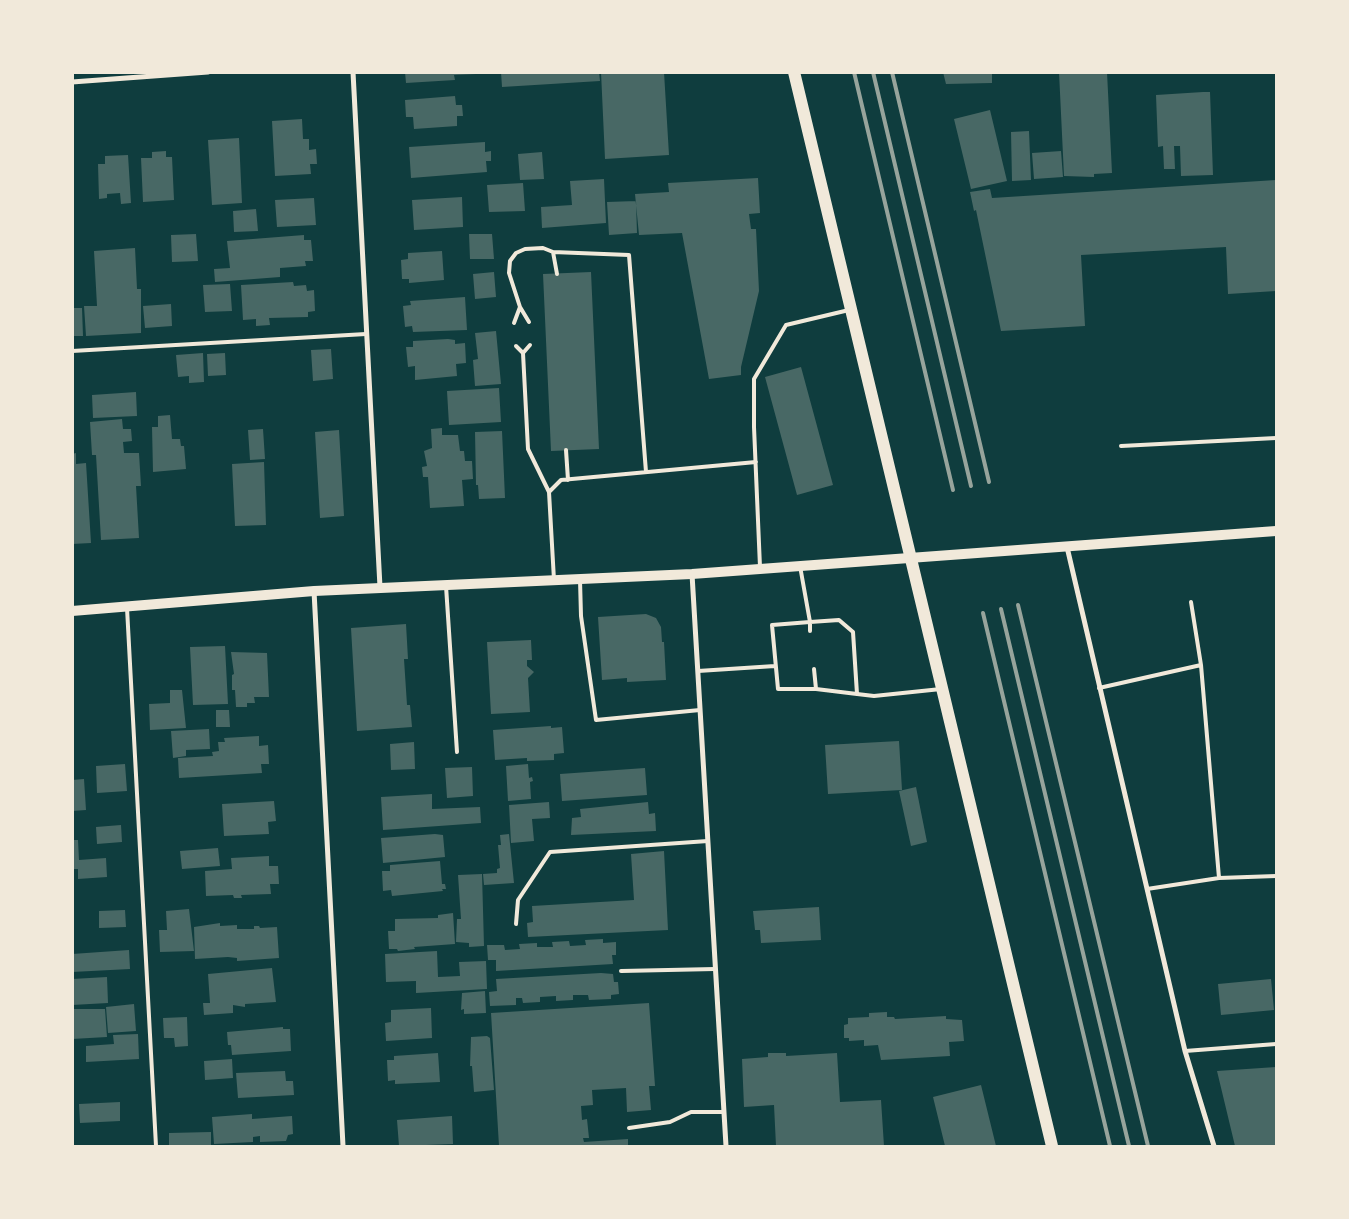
<!DOCTYPE html>
<html>
<head>
<meta charset="utf-8">
<style>
	body { margin:0 }
	#map { position:relative; width:1349px; height:1219px; overflow:hidden; background:#0f3d3e; font-family:"Space Grotesk",sans-serif }
	canvas { display:block }
	.frame { position:absolute; inset:0; border:74px solid #f1e9da; pointer-events:none }
</style>
</head>
<body>
<div id="map">
<canvas width="1349" height="1219"></canvas>
<div class="frame"></div>
</div>
<script>
const c = document.querySelector('canvas').getContext('2d');
c.lineJoin = 'round';
function fill(path, color) {
  c.fillStyle = color;
  c.fill(path, 'evenodd');
}
function shape(rows) {
  const path = new Path2D();
  for (const r of rows) {
    path.moveTo(r[0], r[1]);
    for (let i = 2; i < r.length; i += 2) path.lineTo(r[i], r[i + 1]);
  }
  return path;
}
function trace(path, color, width, dash) {
  c.strokeStyle = color;
  c.lineWidth = width;
  c.lineCap = dash ? 'butt' : 'round';
  c.setLineDash(dash || []);
  c.stroke(path);
}
const building = shape([
	[405,72,476,72,476,74,454,75,455,80,406,83],
	[501,72,599,72,600,81,502,87],
	[601,72,664,72,669,155,605,159],
	[943,72,992,72,992,83,946,84],
	[1059,72,1107,72,1112,173,1094,174,1094,177,1064,176],
	[1203,92,1210,92,1213,175,1181,176,1180,146,1174,146,1175,169,1164,169,1163,146,1158,147,1156,95],
	[455,96,456,105,462,105,463,116,457,116,457,126,414,129,413,117,406,117,405,100],
	[990,110,1007,181,971,189,954,119],
	[302,119,303,139,309,139,309,150,316,149,317,164,310,164,311,174,275,176,272,121],
	[1029,131,1031,180,1012,181,1011,132],
	[239,138,242,203,212,205,208,140],
	[485,142,485,152,491,151,491,161,486,161,487,172,411,178,409,147],
	[166,151,166,157,172,157,174,200,143,202,141,158,152,158,152,152],
	[1061,151,1063,177,1034,179,1032,153],
	[542,152,544,179,520,180,518,154],
	[128,155,131,203,121,204,120,193,107,194,107,198,99,199,98,164,105,164,105,156],
	[758,178,760,213,749,214,751,229,756,229,759,291,741,367,741,375,709,379,682,233,639,235,635,194,669,192,668,183],
	[604,179,606,223,542,228,541,207,572,205,570,181],
	[1276,180,1276,291,1228,294,1226,247,1081,255,1085,326,1001,331,976,210,974,211,970,192,990,189,992,198],
	[523,183,525,211,489,212,487,185],
	[462,197,463,227,414,230,412,200],
	[314,198,316,225,277,227,275,200],
	[636,201,637,233,609,235,607,202],
	[256,209,258,231,234,232,233,211],
	[196,234,198,261,172,262,171,235],
	[469,234,492,234,494,259,470,259],
	[304,235,304,240,311,240,313,261,305,261,306,266,280,268,280,277,215,282,214,269,230,268,227,241],
	[135,248,137,289,141,289,141,333,86,336,84,306,97,306,94,251],
	[442,251,444,280,409,283,409,279,402,279,401,260,408,259,408,253],
	[494,272,496,297,475,299,473,274],
	[591,272,599,449,551,451,543,274],
	[293,282,294,286,306,285,307,291,314,290,315,311,308,312,308,317,269,318,270,325,256,326,256,319,243,320,241,285],
	[230,284,232,311,205,312,203,285],
	[465,297,467,330,413,332,412,326,405,327,403,306,411,305,410,301],
	[171,304,172,326,145,328,143,306],
	[72,308,82,308,83,336,72,336],
	[496,331,501,384,475,386,473,360,478,359,475,333],
	[448,339,455,340,455,344,465,343,466,363,456,364,457,376,415,380,415,366,408,367,406,347,413,347,413,341],
	[331,349,333,379,313,381,311,350],
	[203,353,204,382,189,383,189,376,178,377,176,355],
	[225,353,226,375,208,376,207,354],
	[801,367,833,485,797,495,765,377],
	[499,388,501,422,449,425,447,391],
	[136,392,137,416,93,418,92,395],
	[170,415,172,439,180,439,181,446,184,446,186,469,153,472,152,427,158,427,158,416],
	[122,419,123,429,131,429,132,441,123,442,124,453,139,453,141,486,136,486,139,538,101,540,96,455,92,455,90,422],
	[442,428,442,435,458,435,460,451,464,451,465,461,472,461,473,479,462,480,464,506,430,508,428,477,423,477,422,467,427,466,424,451,432,448,431,429],
	[263,429,265,459,250,460,248,430],
	[339,430,344,516,320,518,315,432],
	[502,431,505,498,479,499,478,485,476,485,475,432],
	[76,453,76,464,86,463,91,543,72,544,72,454],
	[264,462,266,525,235,526,232,464],
	[646,614,656,618,661,627,662,642,664,642,666,680,627,682,627,678,602,680,598,617],
	[406,624,408,659,404,659,407,705,410,705,412,727,357,731,351,628],
	[531,640,532,660,527,660,527,666,534,672,528,678,530,712,491,714,487,642],
	[225,646,228,704,193,705,190,647],
	[231,652,267,653,269,697,254,697,255,703,247,703,247,707,236,707,235,690,232,690,232,675,234,674],
	[170,690,182,690,186,728,150,730,149,704,170,703],
	[216,710,229,710,230,727,216,727],
	[551,726,551,728,562,727,564,753,554,754,554,760,527,761,527,758,495,760,493,730],
	[209,729,210,749,186,750,186,756,173,758,171,731],
	[259,736,259,746,268,745,269,764,261,764,262,773,179,778,178,758,213,756,212,752,219,751,218,742,225,742,224,738],
	[899,741,902,790,828,794,825,745],
	[414,742,415,769,391,770,390,744],
	[125,764,127,791,97,793,96,766],
	[528,764,529,778,532,777,533,781,530,782,531,799,508,801,506,766],
	[472,767,473,796,447,798,445,768],
	[645,768,647,795,562,801,560,774],
	[84,779,86,810,72,811,72,780],
	[916,787,927,842,911,846,899,791],
	[432,794,432,809,480,807,481,823,383,830,381,797],
	[274,801,276,821,268,822,269,834,224,836,222,804],
	[549,802,550,818,532,819,534,841,511,843,509,805],
	[648,802,649,814,655,813,656,831,571,835,572,818,581,817,580,809],
	[121,825,122,842,97,844,96,827],
	[435,834,443,835,445,857,383,863,381,838],
	[509,834,514,883,484,885,483,874,497,873,497,869,500,868,498,845,501,845,500,835],
	[72,840,78,840,79,860,106,858,107,877,78,879,78,869,72,869],
	[218,848,220,866,182,869,180,851],
	[664,851,668,930,528,937,527,923,533,922,532,906,634,900,631,854],
	[269,856,269,866,278,866,279,884,270,884,271,894,241,895,242,898,234,898,233,895,206,896,205,871,232,869,231,858],
	[440,861,442,884,445,884,446,889,442,889,443,891,392,896,391,890,383,891,382,871,390,871,390,865],
	[482,874,484,946,469,947,469,943,456,942,457,919,461,919,458,875],
	[819,907,821,940,761,943,760,930,755,930,753,911],
	[189,909,194,951,160,952,159,930,167,930,166,911],
	[125,910,126,927,99,928,99,911],
	[453,913,455,944,414,947,415,949,398,951,397,949,389,949,388,931,395,931,395,919,438,918,438,915],
	[220,923,220,926,237,925,237,929,254,929,254,926,259,926,260,928,277,927,279,958,237,961,237,958,228,957,195,959,194,927],
	[603,939,603,943,616,942,616,955,612,955,613,964,496,971,496,960,488,960,487,945,504,945,505,950,520,949,519,944,537,943,537,947,553,947,552,942,569,941,570,946,586,945,585,940],
	[129,950,130,969,72,972,72,954],
	[437,951,438,977,460,976,459,962,486,961,487,989,416,993,416,981,386,982,385,954],
	[272,968,276,1002,245,1004,245,1007,233,1005,233,1013,204,1015,203,1003,210,1003,208,974],
	[601,973,613,974,614,982,618,982,619,994,611,995,611,999,589,1000,588,995,573,995,573,1000,556,1001,556,996,540,997,540,1002,523,1003,522,998,516,998,516,1005,490,1006,489,992,497,991,496,979],
	[107,977,108,1003,72,1005,72,979],
	[1271,979,1274,1010,1221,1015,1218,984],
	[485,991,486,1013,464,1014,464,1009,461,1010,462,993],
	[649,1003,655,1086,649,1086,651,1110,627,1112,626,1088,592,1090,593,1105,581,1106,582,1120,587,1119,589,1138,583,1138,584,1142,628,1139,628,1146,499,1146,491,1013],
	[134,1004,136,1031,108,1033,106,1007],
	[431,1008,432,1038,386,1041,385,1023,391,1022,391,1010],
	[72,1009,105,1009,107,1037,72,1039],
	[887,1012,887,1017,894,1017,895,1019,946,1016,946,1019,962,1020,964,1041,949,1042,950,1056,881,1060,878,1045,864,1046,864,1040,849,1041,849,1038,844,1038,844,1025,848,1024,848,1018,869,1017,869,1013],
	[187,1017,188,1046,175,1047,174,1038,164,1038,163,1018],
	[283,1027,283,1029,290,1029,291,1051,232,1055,231,1045,228,1045,227,1032],
	[138,1034,139,1059,86,1062,86,1046,114,1044,113,1035],
	[487,1036,490,1038,494,1090,474,1092,472,1066,470,1066,471,1037],
	[438,1053,440,1082,395,1084,395,1080,388,1081,387,1060,394,1060,394,1056],
	[768,1053,786,1053,786,1056,837,1053,840,1102,881,1100,884,1146,776,1146,774,1105,744,1107,742,1059,768,1057],
	[232,1059,233,1078,205,1080,204,1061],
	[1276,1067,1276,1146,1235,1146,1217,1071],
	[285,1071,286,1081,293,1081,294,1095,238,1098,236,1073],
	[981,1085,996,1146,945,1146,933,1097],
	[120,1102,120,1121,80,1123,79,1104],
	[252,1114,252,1119,292,1116,293,1134,288,1135,286,1141,260,1142,260,1136,253,1137,253,1142,214,1144,212,1117],
	[452,1116,453,1144,399,1146,397,1120],
	[211,1132,211,1146,169,1146,169,1133]
]);
const service = shape([
	[553,252,629,255,646,472],
	[529,322,520,307,509,273,510,261,516,253,525,249,543,248,553,252,557,274],
	[514,323,520,307],
	[530,345,523,353,528,449,549,492],
	[516,346,523,353],
	[72,351,366,334],
	[1121,446,1276,438],
	[566,450,568,480],
	[800,566,810,622,839,620,853,632,857,694,874,696,941,689],
	[760,567,754,427,754,379,786,325,849,310],
	[554,580,549,492,561,480,756,462],
	[580,580,581,616,596,720,700,710],
	[446,586,457,752],
	[127,608,156,1146],
	[810,631,810,622,772,625,778,689,816,689,857,694],
	[814,669,816,689],
	[698,671,775,666],
	[1099,688,1201,665],
	[1219,878,1276,876],
	[1147,889,1219,878,1201,665,1191,602],
	[516,924,518,900,550,852,708,841],
	[621,971,715,969],
	[1185,1051,1276,1044],
	[629,1128,670,1122,691,1112,724,1112]
]);
const minor = shape([
	[353,72,380,587],
	[72,82,208,72],
	[1067,547,1185,1051,1214,1146],
	[692,574,726,1146],
	[314,591,343,1146]
]);
const secondary = shape([
	[72,611,314,591,692,574,1276,531]
]);
const primary = shape([
	[794,72,1052,1146]
]);
const rail = shape([
	[854,72,953,490],
	[873,72,971,486],
	[892,72,989,482],
	[1018,605,1148,1146],
	[1001,609,1129,1146],
	[983,613,1110,1146]
]);
fill(building, '#486865');
trace(service, '#f1e9da', 4);
trace(minor, '#f1e9da', 5);
trace(secondary, '#f1e9da', 10);
trace(primary, '#f1e9da', 12);
trace(rail, '#97a49c', 4);
</script>
</body>
</html>
